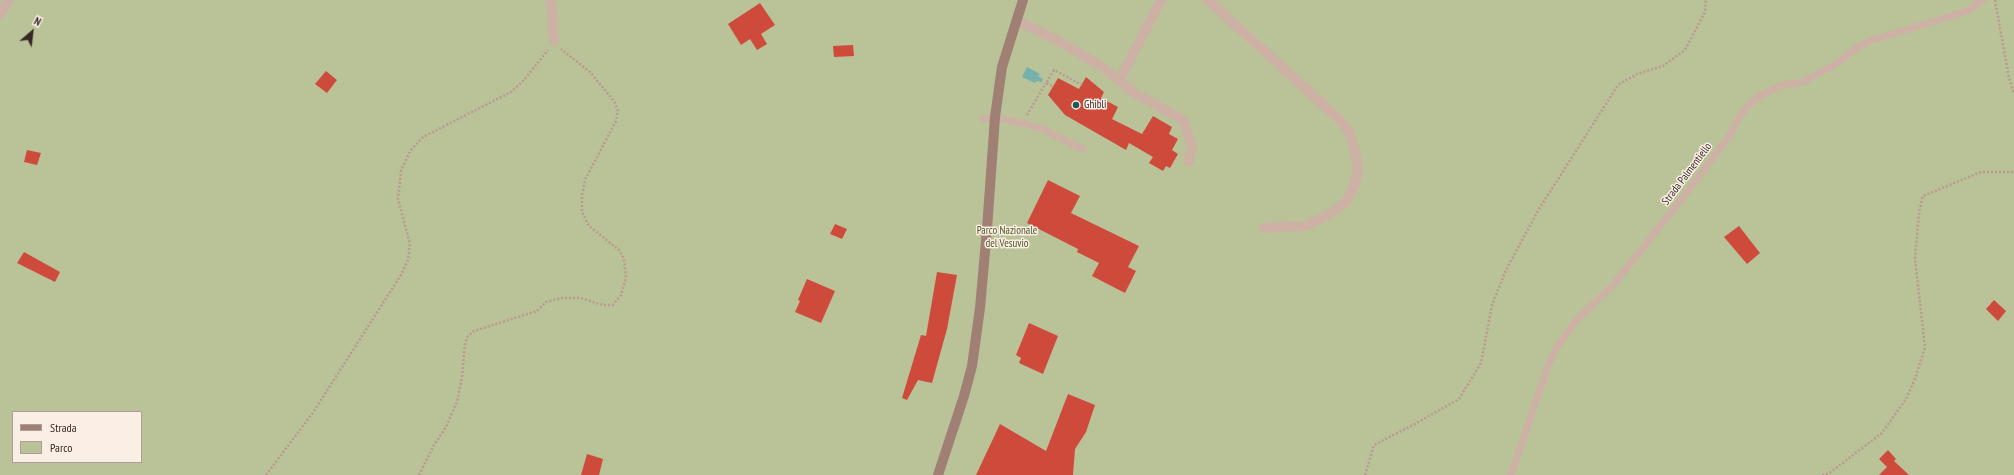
<!DOCTYPE html>
<html>
<head>
<meta charset="utf-8">
<style>
	body { margin:0 }
	#map { position:relative; width:2014px; height:475px; overflow:hidden; background:#f3e3d9; font-family:"PT Sans Narrow",sans-serif }
	canvas { display:block }
	.legend { position:absolute; left:12px; top:411px; width:130px; height:52px; box-sizing:border-box; background:#faeee5; border:1px solid #ac9f99; margin:0; padding:5px 7px; list-style:none; font-size:12px; color:#372926 }
	.legend li { display:flex; align-items:center; gap:8px; height:20px }
	.legend b { width:20px; border:1px solid #ac9f99 }
	.north { position:absolute; left:12px; top:12px; width:40px; height:40px; -webkit-text-stroke:3px #faeee5; paint-order:stroke; rotate:28deg; font-size:11px; font-weight:700; line-height:16px; text-align:center; color:#372926 }
	.north::after { content:''; display:block; margin:auto; width:14px; height:18px; background:#372926; clip-path:polygon(50% 0,100% 100%,50% 72%,0 100%) }
</style>
</head>
<body>
<div id="map">
<canvas width="2014" height="475"></canvas>
<ul class="legend">
<li><b style="height:5px;background:#a07f75"></b>Strada</li>
<li><b style="height:11px;background:#bac398"></b>Parco</li>
</ul>
<div class="north">N</div>
</div>
<script>
const c = document.querySelector('canvas').getContext('2d');
c.lineJoin = 'round';
function fill(path, color) {
  c.fillStyle = color;
  c.fill(path, 'evenodd');
}
function shape(rows) {
  const path = new Path2D();
  for (const r of rows) {
    path.moveTo(r[0], r[1]);
    for (let i = 2; i < r.length; i += 2) path.lineTo(r[i], r[i + 1]);
  }
  return path;
}
function trace(path, color, width, dash) {
  c.strokeStyle = color;
  c.lineWidth = width;
  c.lineCap = dash ? 'butt' : 'round';
  c.setLineDash(dash || []);
  c.stroke(path);
}
function write(font, color, halo, rows, align = 'center') {
  c.font = font + ' "PT Sans Narrow",sans-serif';
  c.lineWidth = 3;
  c.setLineDash([]);
  c.textBaseline = 'middle';
  c.strokeStyle = halo;
  c.fillStyle = color;
  for (const [text, x, y, turn = 0] of rows) {
    c.save();
    c.translate(x, y);
    c.rotate((+turn || 0) * Math.PI / 180);
    c.textAlign = isNaN(turn) ? turn : align;
    if (halo) c.strokeText(text, 0, 0);
    c.fillText(text, 0, 0);
    c.restore();
  }
}
const green = shape([
	[0,0,2014,0,2014,475,0,475],
	[13,412,141,412,141,462,13,462]
]);
const water = shape([
	[1027,67,1040,74,1038,76,1043,79,1042,82,1037,81,1035,83,1022,77]
]);
const building = shape([
	[760,3,775,25,761,34,767,44,757,50,750,39,741,45,728,24],
	[853,45,854,56,834,57,833,46],
	[326,71,337,80,327,93,315,84],
	[1086,77,1104,92,1101,98,1118,107,1112,119,1142,134,1153,116,1172,127,1169,134,1178,139,1172,150,1178,154,1170,168,1166,166,1163,171,1149,163,1153,157,1129,143,1126,150,1065,115,1048,95,1058,78,1079,89],
	[27,150,41,153,37,165,24,162],
	[1048,180,1080,196,1071,213,1139,246,1128,267,1136,271,1125,293,1092,276,1099,263,1077,252,1078,249,1027,223],
	[835,224,847,229,842,239,830,234],
	[1739,226,1760,253,1747,264,1724,237],
	[24,252,60,272,55,282,17,263],
	[937,272,957,275,947,329,932,383,918,380,907,400,902,398,921,335,926,336],
	[807,279,835,291,821,323,795,312,800,301,798,300],
	[1994,300,2006,311,1998,321,1986,309],
	[1029,323,1058,336,1043,374,1019,363,1021,358,1016,355],
	[1068,394,1095,405,1086,432,1075,449,1073,475,976,475,1000,424,1046,451],
	[1888,450,1896,459,1894,461,1909,475,1879,475,1887,467,1879,459],
	[587,454,603,459,599,475,581,475]
]);
const path = shape([
	[1995,0,2009,78,2014,94],
	[1052,86,1046,83,1054,70,1082,85],
	[1027,115,1046,83],
	[266,475,312,414,401,275,408,260,410,244,398,199,401,171,410,151,423,137,511,92,524,80,548,50],
	[419,475,434,445,446,427,457,402,462,377,465,343,468,336,474,331,537,311,546,302,562,298,580,298,603,305,613,305,621,295,626,278,624,259,619,250,589,226,582,212,582,196,585,180,616,121,618,111,614,101,590,72,561,49],
	[1365,475,1374,445,1413,425,1459,399,1481,363,1492,305,1506,270,1539,209,1618,85,1637,74,1663,66,1685,50,1705,12,1706,0],
	[1822,475,1828,474,1882,433,1906,399,1915,379,1925,347,1915,259,1919,212,1923,196,1981,172,2014,172]
]);
const lane = shape([
	[983,119,995,117,1022,123,1043,129,1083,149],
	[1511,475,1548,366,1557,347,1575,322,1615,283,1684,196,1728,138,1741,114,1750,104,1758,97,1783,85,1803,82,1836,64,1856,48,1873,40,1967,11,1983,0]
]);
const street = shape([
	[551,0,554,41],
	[1208,0,1339,119,1349,132,1355,151,1358,171,1354,186,1346,202,1328,215,1305,226,1264,228],
	[0,14,9,0],
	[1016,20,1059,41,1104,68,1133,92,1183,120,1192,146,1189,161],
	[1119,81,1161,0]
]);
const secondary = shape([
	[938,475,964,396,972,366,980,308,987,229,995,117,1002,67,1023,0]
]);
const markers = [
	[1076,105,4,"#195b56"]
];
const poiNames = [
	["Ghibli",1084,105]
];
const streetNames = [
	["Strada Palmentiello",1687,174,-53]
];
const parkNames = [
	["Parco Nazionale",1007,231],
	["del Vesuvio",1007,244]
];
fill(green, '#bac398');
fill(water, '#76b2ac');
fill(building, '#ce4b3c');
trace(path, '#b89a8e', 2.5, [2, 2]);
trace(lane, '#ccb1a4', 7);
trace(street, '#ccb1a4', 10);
trace(secondary, '#a07f75', 10);
for (const [x, y, r, color] of markers) {
  const dot = new Path2D();
  dot.arc(x, y, r, 0, 2 * Math.PI);
  c.fillStyle = color;
  c.fill(dot);
  trace(dot, '#faeee5', 1.5);
}
write('11px', '#372926', '#faeee5', poiNames, 'left');
write('11px', '#372926', '#faeee5', streetNames);
write('11px', '#4c5728', '#faeee5', parkNames);
</script>
</body>
</html>
